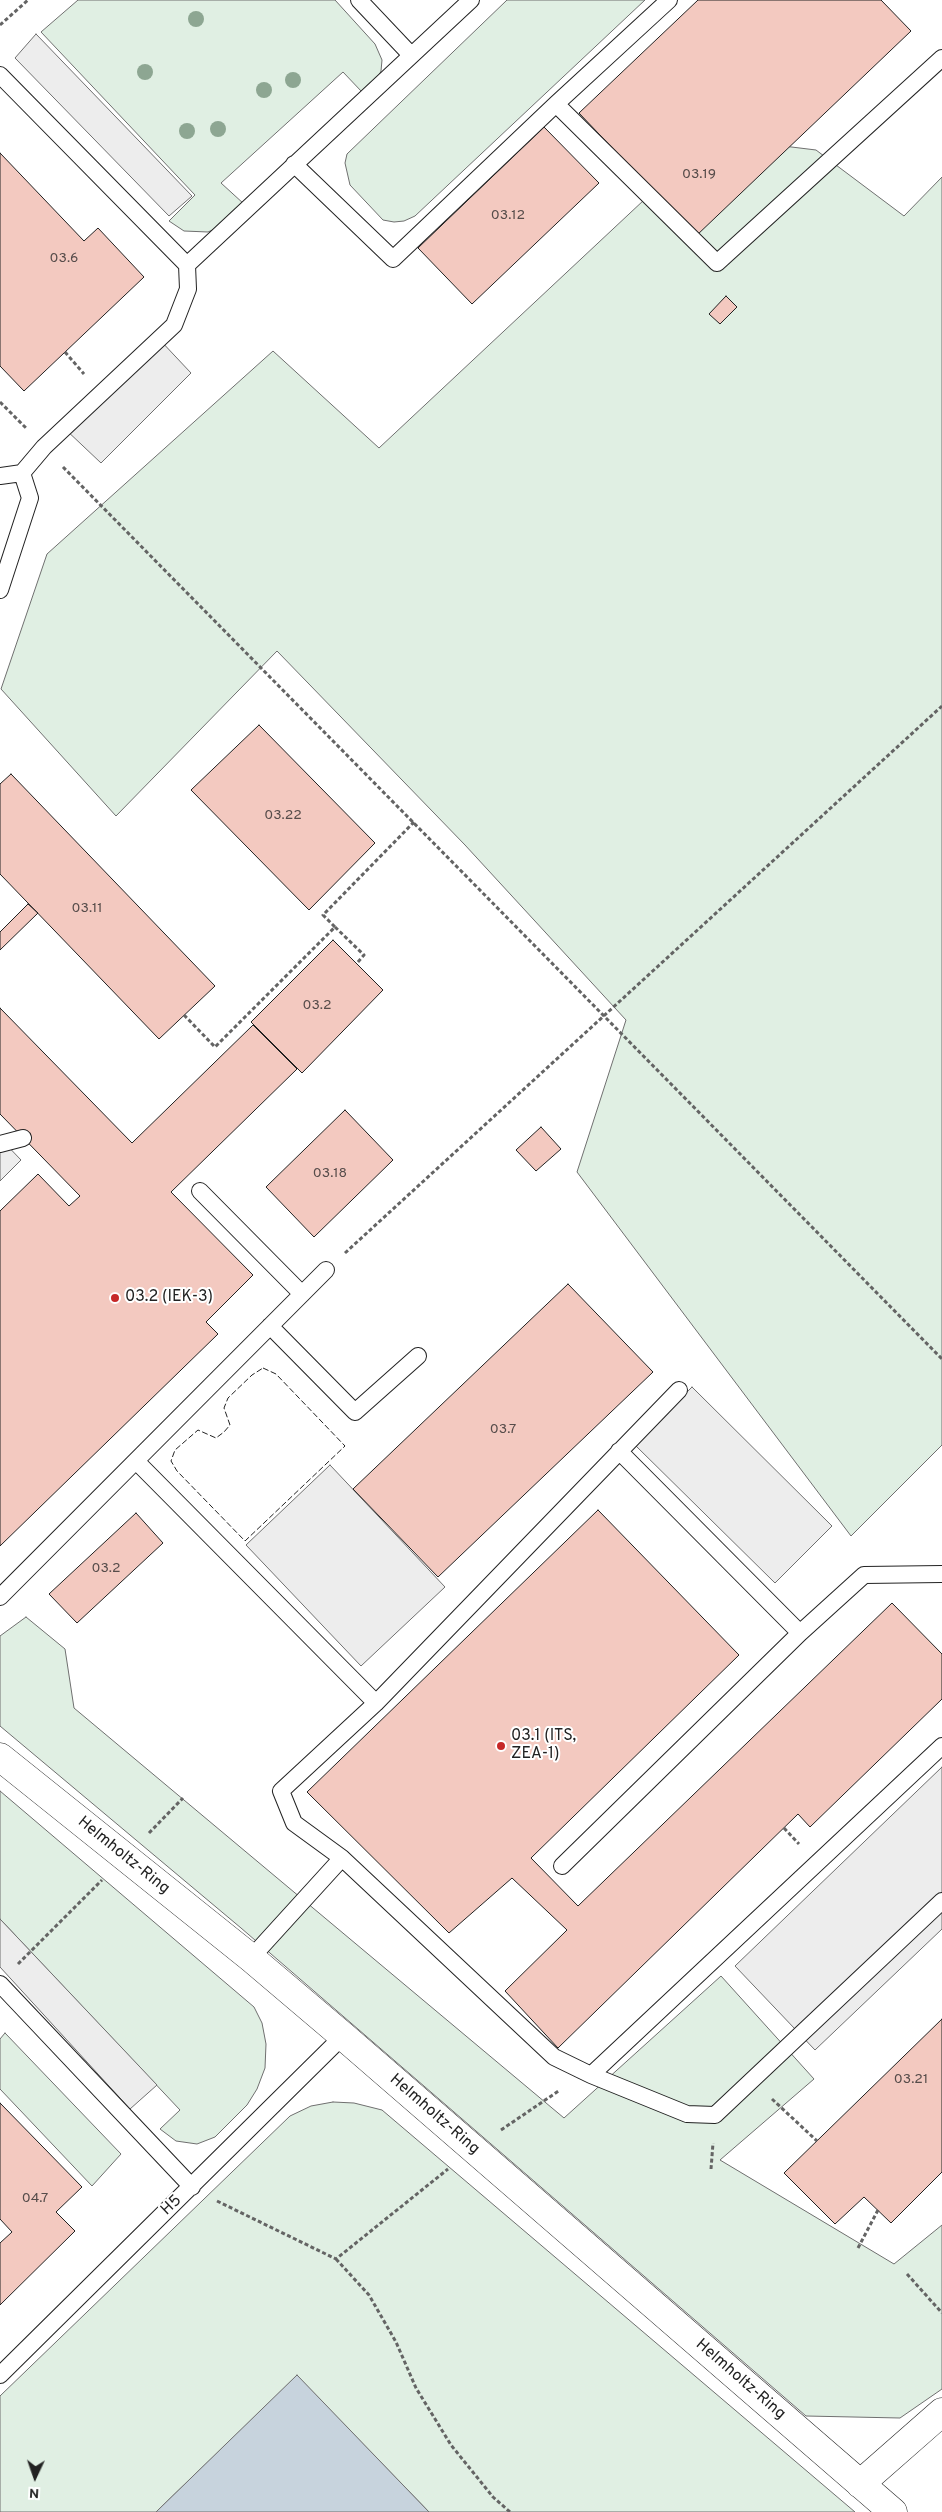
<!DOCTYPE html>
<html>
<head>
<meta charset="utf-8">
<style>
	body { margin:0 }
	#map { position:relative; width:942px; height:2512px; overflow:hidden; background:#fff; font-family:Overpass,sans-serif }
	canvas { display:block }
	.north { position:absolute; left:10px; top:2452px; width:50px; height:50px; -webkit-text-stroke:4px #fff; paint-order:stroke; rotate:183deg; font-size:14px; font-weight:700; line-height:20px; text-align:center; color:#222 }
	.north::after { content:''; display:block; margin:auto; width:18px; height:22px; background:#222; clip-path:polygon(50% 0,100% 100%,50% 72%,0 100%) }
</style>
</head>
<body>
<div id="map">
<canvas width="942" height="2512"></canvas>
<div class="north">N</div>
</div>
<script>
const c = document.querySelector('canvas').getContext('2d');
c.lineJoin = 'round';
function fill(path, color) {
  c.fillStyle = color;
  c.fill(path, 'evenodd');
}
function shape(rows) {
  const path = new Path2D();
  for (const r of rows) {
    path.moveTo(r[0], r[1]);
    for (let i = 2; i < r.length; i += 2) path.lineTo(r[i], r[i + 1]);
  }
  return path;
}
function trace(path, color, width, dash) {
  c.strokeStyle = color;
  c.lineWidth = width;
  c.lineCap = dash ? 'butt' : 'round';
  c.setLineDash(dash || []);
  c.stroke(path);
}
function write(font, color, halo, rows, align = 'center') {
  c.font = font + ' Overpass,sans-serif';
  c.lineWidth = 4;
  c.setLineDash([]);
  c.textBaseline = 'middle';
  c.strokeStyle = halo;
  c.fillStyle = color;
  for (const [text, x, y, turn = 0] of rows) {
    c.save();
    c.translate(x, y);
    c.rotate((+turn || 0) * Math.PI / 180);
    c.textAlign = isNaN(turn) ? turn : align;
    if (halo) c.strokeText(text, 0, 0);
    c.fillText(text, 0, 0);
    c.restore();
  }
}
const green = shape([
	[78,0,335,0,375,44,382,60,381,71,378,78,362,92,343,72,221,183,244,204,219,227,208,232,184,231,169,221,195,195,41,32,78,0],
	[507,0,645,0,415,216,404,221,394,222,383,220,350,185,345,163,347,154,507,0],
	[767,144,816,150,904,216,942,177,942,1445,851,1536,577,1172,626,1020,465,845,277,651,116,816,1,689,47,554,273,351,379,448,660,185,767,144],
	[26,1617,65,1649,74,1708,564,2118,721,1976,814,2079,720,2160,894,2264,942,2225,942,2389,900,2418,806,2416,241,1928,0,1726,0,1636,26,1617],
	[0,1791,254,2007,262,2023,266,2044,265,2068,257,2089,247,2105,215,2137,197,2144,176,2141,160,2129,180,2110,0,1919,0,1791],
	[5,2033,121,2154,92,2186,0,2089,0,2039,5,2033],
	[333,2102,354,2103,382,2110,855,2512,429,2512,297,2376,156,2512,0,2512,0,2396,290,2116,311,2106,333,2102]
]);
const parking = shape([
	[36,34,192,196,169,216,15,58,36,34],
	[159,339,191,373,101,463,64,428,159,339],
	[0,1138,21,1160,0,1181,0,1138],
	[692,1387,832,1526,775,1583,635,1445,692,1387],
	[330,1465,445,1587,361,1666,246,1545,330,1465],
	[942,1767,942,1929,815,2050,735,1966,942,1767],
	[0,1919,157,2085,130,2109,0,1967,0,1919]
]);
const water = shape([
	[297,2375,429,2512,156,2512,297,2375]
]);
const building = shape([
	[698,0,881,0,911,31,696,236,579,113,698,0],
	[544,127,599,183,472,304,418,248,544,127],
	[0,153,84,241,98,228,144,277,24,391,0,366,0,153],
	[726,296,737,307,720,324,709,314,726,296],
	[259,725,375,843,309,910,191,790,259,725],
	[11,774,215,986,159,1039,0,874,0,784,11,774],
	[28,904,38,913,0,950,0,932,28,904],
	[333,940,383,990,302,1073,251,1022,333,940],
	[0,1008,132,1143,253,1025,297,1069,171,1192,253,1275,206,1322,218,1334,0,1546,0,1211,38,1174,69,1206,80,1196,0,1114,0,1008],
	[345,1110,393,1160,314,1237,266,1187,345,1110],
	[541,1127,561,1149,536,1171,516,1150,541,1127],
	[568,1284,653,1372,438,1577,353,1489,568,1284],
	[598,1510,739,1655,531,1858,578,1906,892,1603,942,1654,942,1699,810,1827,798,1814,558,2048,505,1991,567,1930,512,1878,449,1933,307,1792,598,1510],
	[136,1513,163,1543,77,1623,49,1594,136,1513],
	[942,2019,942,2172,891,2223,864,2197,835,2224,784,2173,942,2019],
	[0,2103,82,2187,56,2212,75,2231,0,2305,0,2243,12,2232,0,2219,0,2103]
]);
const path = shape([
	[0,25,28,0],
	[65,352,84,374],
	[0,402,26,428],
	[63,467,942,1359],
	[335,927,364,955,357,963],
	[184,1015,215,1047,335,927,323,915,414,822],
	[345,1253,942,706],
	[784,1828,799,1844],
	[149,1833,183,1798],
	[18,1964,102,1880],
	[772,2099,817,2141],
	[501,2130,560,2090],
	[711,2169,713,2143],
	[217,2201,336,2259,448,2169],
	[858,2248,878,2210],
	[336,2259,369,2295,396,2342,416,2388,451,2445,493,2497,510,2512],
	[907,2274,942,2313]
]);
const service = shape([
	[359,0,411,55],
	[0,75,187,265,188,289,174,325,44,447,22,473,0,476],
	[556,104,717,263,942,58],
	[294,164,393,259,556,104,669,0],
	[187,265,471,0],
	[0,590,30,498,22,473],
	[0,1144,23,1138],
	[200,1191,302,1294],
	[270,1326,355,1412,418,1356],
	[619,1451,800,1633,864,1575,942,1574],
	[136,1461,376,1703],
	[0,1597,326,1270],
	[342,1858,294,1823,281,1791,376,1703,679,1390],
	[562,1866,800,1633],
	[251,1958,342,1858,554,2057,591,2075,942,1746],
	[0,1984,192,2187],
	[591,2075,687,2114,715,2115,942,1901],
	[0,2375,343,2036]
]);
const minor = shape([
	[0,1757,251,1958,343,2036,893,2512],
	[860,2484,942,2412]
]);
const fence = shape([
	[263,1368,276,1374,345,1446,245,1541,177,1471,171,1461,175,1450,198,1430,216,1438,224,1432,230,1425,224,1408,228,1398,252,1375,263,1368]
]);
const trees = [
	[196,19],
	[145,72],
	[293,80],
	[264,90],
	[218,129],
	[187,131]
];
const markers = [
	[115,1298,5,"#c62828"],
	[501,1746,5,"#c62828"]
];
const numberNames = [
	["03.19",699,175],
	["03.12",508,216],
	["03.6",64,259],
	["03.22",283,816],
	["03.11",87,909],
	["03.2",317,1006],
	["03.18",330,1174],
	["03.7",503,1430],
	["03.2",106,1569],
	["03.21",911,2080],
	["04.7",35,2199]
];
const poiNames = [
	["03.2 (IEK-3)",125,1298],
	["03.1 (ITS,",511,1737],
	["ZEA-1)",511,1755]
];
const streetNames = [
	["Helmholtz-Ring",123,1856,39],
	["Helmholtz-Ring",434,2115,41],
	["H5",172,2206,-44],
	["Helmholtz-Ring",740,2380,41]
];
fill(green, '#e0efe3');
trace(green, '#6f6f6f', 1);
fill(parking, '#ededed');
trace(parking, '#6f6f6f', 1);
fill(water, '#c7d3dd');
trace(water, '#6f6f6f', 1);
fill(building, '#f3c9c0');
trace(building, '#222', 1);
trace(service, '#222', 18);
trace(minor, '#222', 29);
trace(path, '#646464', 3, [4, 2.5]);
trace(service, '#fff', 16);
trace(minor, '#fff', 28);
trace(fence, '#222', 1, [6, 2.5]);
c.fillStyle = '#8da692';
for (const [x, y] of trees) {
  c.beginPath();
  c.arc(x, y, 8, 0, 2 * Math.PI);
  c.fill();
}
for (const [x, y, r, color] of markers) {
  const dot = new Path2D();
  dot.arc(x, y, r, 0, 2 * Math.PI);
  c.fillStyle = color;
  c.fill(dot);
  trace(dot, '#fff', 2);
}
write('14px', '#564c4a', null, numberNames);
write('16px', '#222', '#fff', poiNames, 'left');
write('16px', '#222', '#fff', streetNames);
</script>
</body>
</html>
